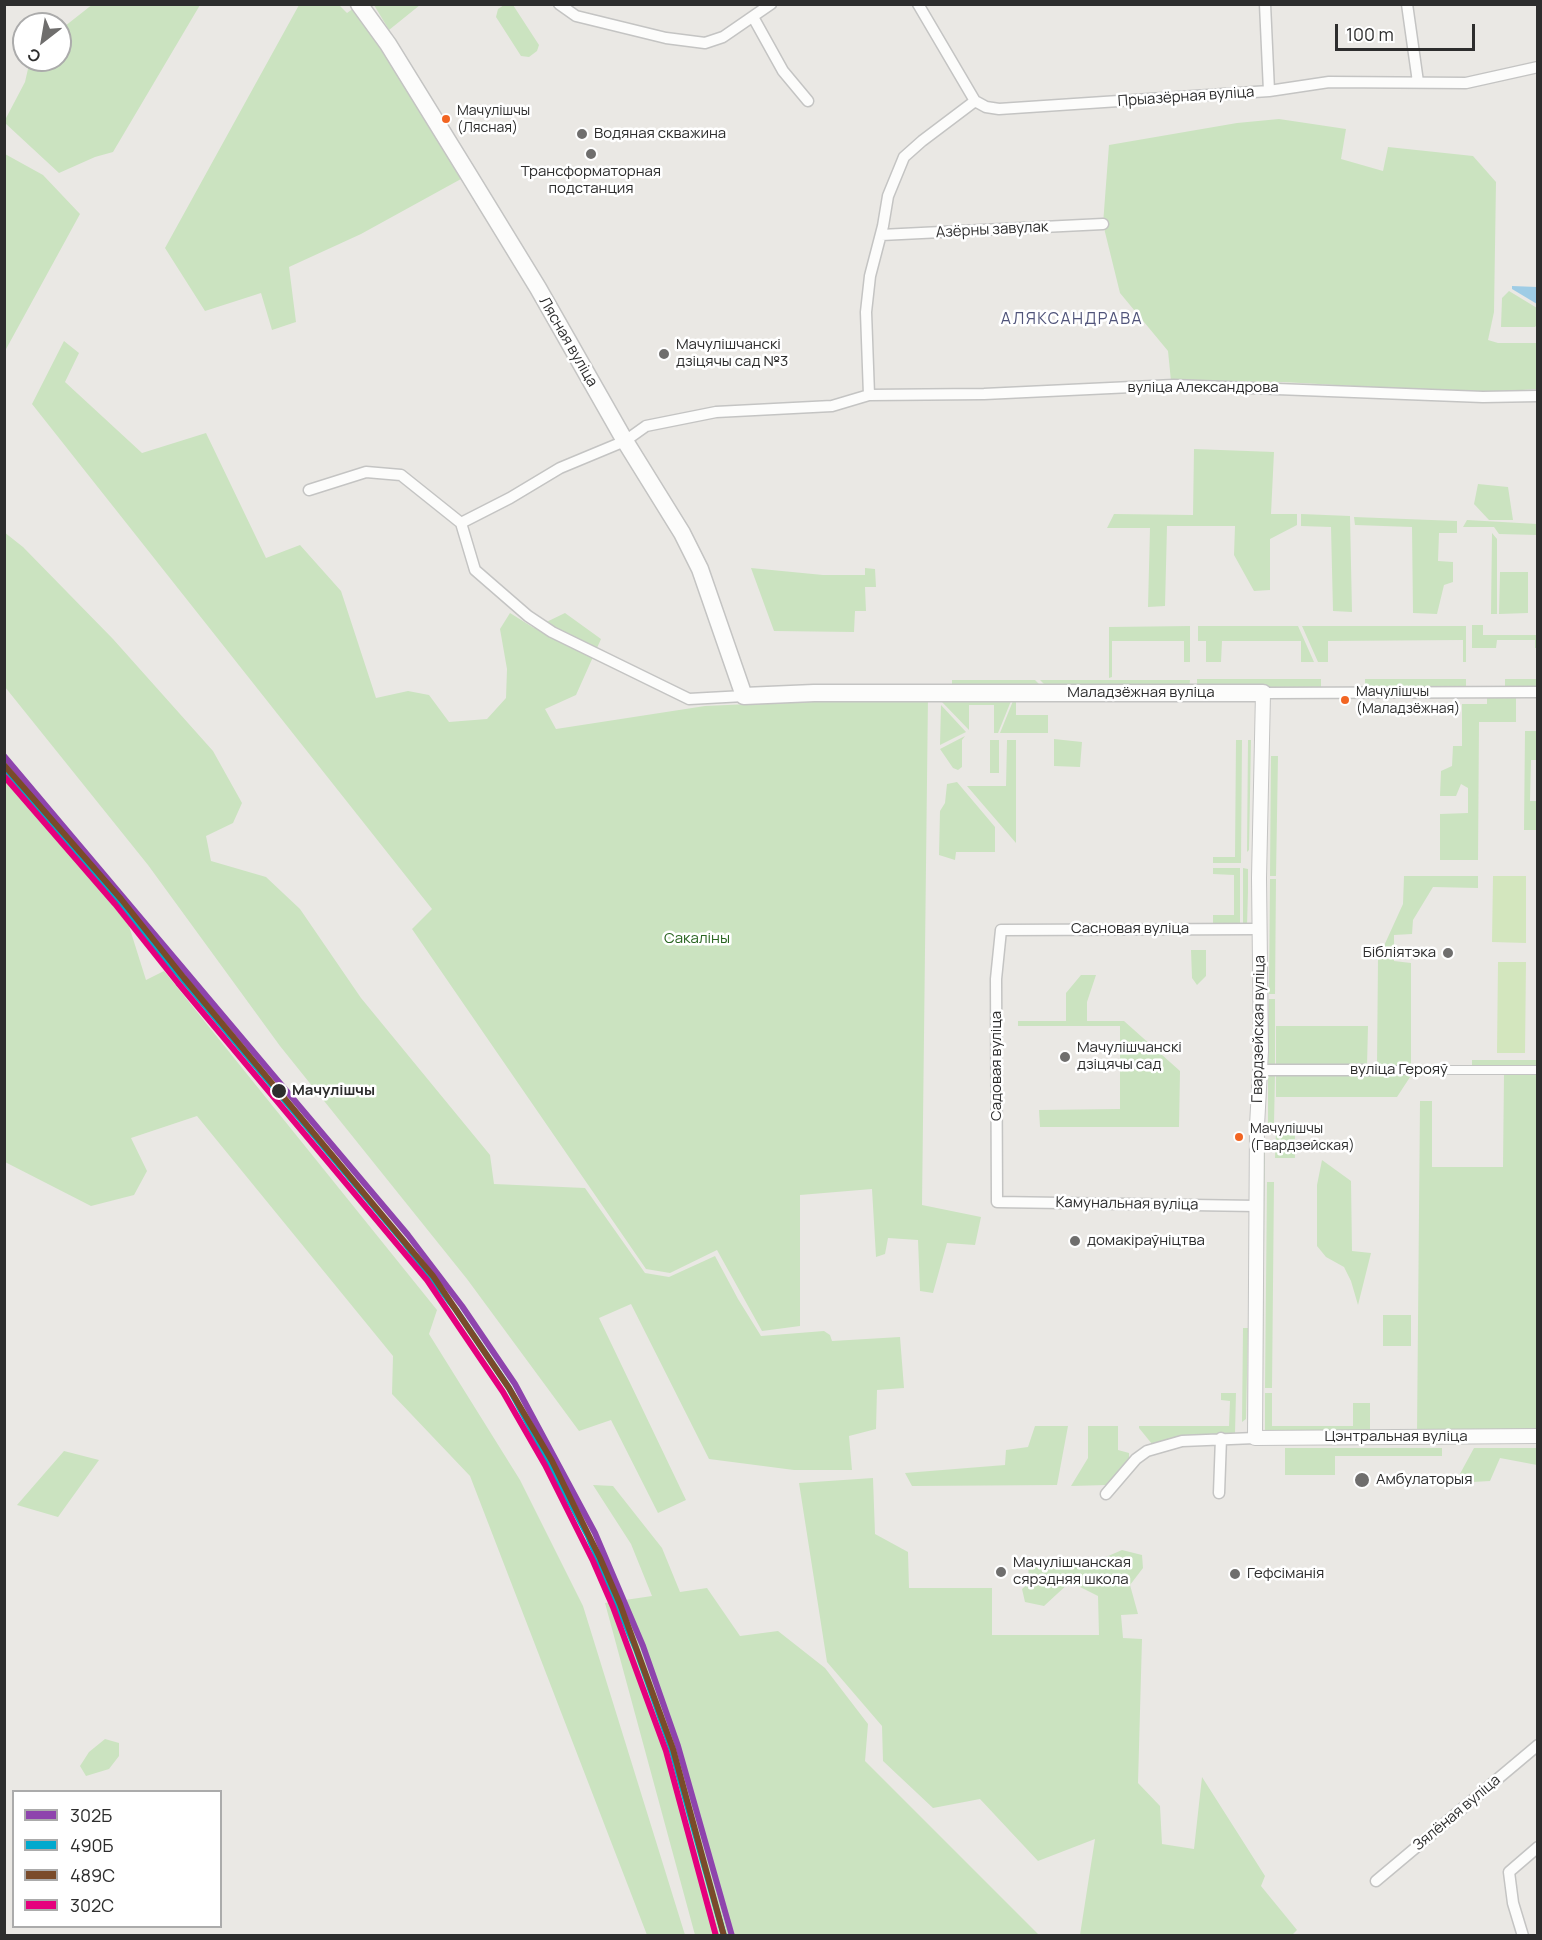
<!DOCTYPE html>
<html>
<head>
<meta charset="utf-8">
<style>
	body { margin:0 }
	#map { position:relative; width:1542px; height:1940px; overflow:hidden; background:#eae8e4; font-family:Manrope,sans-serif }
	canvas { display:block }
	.frame { position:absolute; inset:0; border:6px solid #2d2d2d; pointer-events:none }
	.legend { position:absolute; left:12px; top:1790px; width:210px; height:138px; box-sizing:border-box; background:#fff; border:2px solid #ababab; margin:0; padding:8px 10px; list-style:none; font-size:18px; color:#2d2d2d }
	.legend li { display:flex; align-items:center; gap:12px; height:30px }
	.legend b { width:30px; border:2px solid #ababab }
	.north { position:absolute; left:12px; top:12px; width:60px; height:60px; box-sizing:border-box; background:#fff; border:2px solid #ababab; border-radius:50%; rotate:211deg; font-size:16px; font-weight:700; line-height:24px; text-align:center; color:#2d2d2d }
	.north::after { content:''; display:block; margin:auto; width:21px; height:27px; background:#6f6e6d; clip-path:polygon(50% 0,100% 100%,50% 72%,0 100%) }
	.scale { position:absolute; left:1335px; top:24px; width:140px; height:27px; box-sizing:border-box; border:3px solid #2d2d2d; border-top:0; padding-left:8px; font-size:18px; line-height:21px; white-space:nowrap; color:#2d2d2d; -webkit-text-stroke:4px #fff; paint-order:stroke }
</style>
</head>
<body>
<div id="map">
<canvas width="1542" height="1940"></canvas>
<div class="frame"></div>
<ul class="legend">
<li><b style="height:8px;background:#8e44ad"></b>302Б</li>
<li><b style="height:8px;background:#00a9ce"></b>490Б</li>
<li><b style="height:8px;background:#7a4b2a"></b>489С</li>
<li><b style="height:8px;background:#e5007d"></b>302С</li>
</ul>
<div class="north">С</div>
<div class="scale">100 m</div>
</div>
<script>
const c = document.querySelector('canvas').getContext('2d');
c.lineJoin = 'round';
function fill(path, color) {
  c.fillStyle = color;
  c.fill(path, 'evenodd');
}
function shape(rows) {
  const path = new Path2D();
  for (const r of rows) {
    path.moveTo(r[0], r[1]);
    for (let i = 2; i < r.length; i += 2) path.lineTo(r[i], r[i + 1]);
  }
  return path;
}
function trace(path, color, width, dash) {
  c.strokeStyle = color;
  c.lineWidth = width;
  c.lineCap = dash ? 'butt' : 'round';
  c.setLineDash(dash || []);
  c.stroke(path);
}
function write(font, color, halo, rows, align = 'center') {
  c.font = font + ' Manrope,sans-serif';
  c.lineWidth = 5;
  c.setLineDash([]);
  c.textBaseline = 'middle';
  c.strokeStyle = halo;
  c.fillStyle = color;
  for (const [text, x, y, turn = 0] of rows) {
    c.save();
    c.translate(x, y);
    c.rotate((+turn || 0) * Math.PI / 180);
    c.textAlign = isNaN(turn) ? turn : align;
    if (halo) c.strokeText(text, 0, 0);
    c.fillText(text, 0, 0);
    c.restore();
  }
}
const green = shape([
	[93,4,200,5,113,152,95,157,59,173,5,123,5,120,25,82,30,60,60,60,60,30],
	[299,5,339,5,347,13,354,8,382,44,461,179,361,234,289,267,296,322,272,330,261,293,205,311,165,248],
	[374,5,420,5,389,30],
	[504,5,513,5,539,45,537,51,529,57,521,56,496,17,498,9],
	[1279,119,1346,129,1341,159,1383,171,1388,147,1473,156,1496,182,1494,312,1488,340,1498,343,1537,343,1537,389,1478,393,1283,382,1171,381,1168,351,1120,293,1103,224,1109,145,1237,123],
	[5,154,43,175,80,214,5,351],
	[1509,291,1537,308,1537,325,1535,327,1501,327,1502,298],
	[64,341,79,353,65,382,142,453,206,433,266,558,300,545,341,591,376,698,408,691,429,695,449,722,487,719,506,698,507,669,500,629,510,613,534,628,565,613,601,639,576,695,545,709,556,729,705,706,928,696,922,1205,981,1217,975,1245,947,1243,933,1293,920,1291,918,1240,888,1238,885,1254,876,1257,872,1189,800,1195,800,1326,762,1331,717,1250,670,1273,646,1269,412,929,432,909,32,404],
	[1194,449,1274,452,1271,514,1297,514,1297,525,1270,539,1270,590,1254,591,1234,555,1235,526,1167,526,1165,606,1148,607,1150,528,1107,528,1114,514,1193,515],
	[1478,484,1508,487,1513,520,1489,520,1474,504],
	[1301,514,1350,516,1352,612,1333,611,1331,527,1301,526],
	[1354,517,1457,521,1457,533,1439,533,1438,561,1453,562,1453,582,1444,585,1437,614,1413,613,1412,527,1355,525],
	[1467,520,1537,524,1537,535,1499,534,1494,527,1463,527],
	[4,532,23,547,113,639,213,751,242,803,233,823,206,836,211,861,266,877,300,909,361,998,490,1155,494,1184,585,1188,645,1273,669,1277,715,1256,738,1299,761,1336,824,1331,830,1335,832,1341,900,1337,904,1388,877,1390,876,1429,849,1436,852,1470,794,1470,709,1459,631,1304,599,1318,686,1500,658,1513,611,1420,579,1431,467,1279,280,1046,148,865,5,687],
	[1492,533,1497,539,1497,614,1491,614],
	[751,568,823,575,865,575,865,568,875,569,876,587,865,587,866,611,855,611,854,632,774,631],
	[1500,572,1528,572,1528,613,1499,614],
	[1472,625,1483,625,1483,635,1537,635,1537,648,1535,648,1535,640,1497,640,1496,648,1472,648],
	[1190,626,1190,662,1184,662,1184,641,1112,641,1112,677,1109,678,1109,627],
	[1198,626,1298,626,1314,662,1301,662,1301,641,1222,641,1221,662,1206,662,1206,641,1198,641],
	[1302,626,1466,626,1466,662,1463,662,1463,640,1328,641,1328,662,1318,662],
	[1197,679,1321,679,1321,689,1197,690],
	[1365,679,1466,679,1466,689,1365,688],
	[1505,679,1537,679,1537,689,1505,689],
	[952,680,1035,680,1045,690,952,690],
	[1040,680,1190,680,1189,690,1050,690],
	[1487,695,1516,695,1516,722,1479,722,1478,860,1440,860,1440,814,1468,813,1468,788,1461,784,1456,796,1440,796,1441,771,1452,766,1453,746,1462,746,1462,704,1487,704],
	[941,701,1011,701,998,733,994,733,994,705,969,705,969,730],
	[1013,701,1016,701,1016,715,1048,715,1048,733,1000,733],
	[941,705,966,732,940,745],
	[1525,731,1537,731,1537,760,1531,760,1530,801,1537,801,1537,830,1524,830],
	[965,736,962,740,962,767,958,770,953,768,940,749],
	[1054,739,1082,742,1080,767,1054,766],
	[990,740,999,740,999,773,990,773],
	[1007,740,1016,740,1016,843,967,786,1006,786],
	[1236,740,1242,740,1241,863,1213,863,1213,857,1235,857],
	[1248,740,1251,740,1249,850,1247,852],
	[1271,756,1278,756,1276,876,1270,876],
	[5,770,129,926,146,980,164,971,437,1310,429,1334,520,1480,583,1606,685,1935,647,1935,470,1476,392,1394,393,1356,197,1116,131,1138,147,1171,134,1195,91,1206,5,1162],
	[957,782,995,827,995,852,956,852,955,860,939,855,940,811,945,803,947,784],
	[1213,868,1240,868,1240,926,1213,926,1213,915,1234,915,1234,875,1213,874],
	[1243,868,1248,869,1248,892,1247,926,1243,926],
	[1404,876,1478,876,1478,888,1433,887,1413,920,1412,934,1394,935,1394,961,1411,963,1411,1065,1377,1065,1378,959,1403,904],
	[1270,879,1276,879,1275,994,1269,994],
	[1191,950,1206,950,1206,976,1197,985,1192,978],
	[1081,975,1096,975,1087,1002,1087,1021,1124,1021,1180,1071,1179,1127,1040,1127,1039,1110,1120,1109,1120,1026,1018,1026,1018,1021,1066,1021,1066,993],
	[1269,999,1275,999,1275,1067,1268,1067],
	[1276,1026,1368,1026,1367,1066,1276,1066],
	[1472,1060,1537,1060,1537,1066,1472,1066],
	[1268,1074,1275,1074,1274,1124,1268,1124],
	[1276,1074,1412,1074,1397,1097,1276,1097],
	[1504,1074,1537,1074,1537,1432,1417,1433,1420,1101,1432,1101,1432,1167,1503,1167],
	[1265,1129,1263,1388,1259,1384,1260,1130],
	[1276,1129,1295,1129,1295,1158,1275,1158],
	[1322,1160,1351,1181,1352,1251,1371,1253,1358,1305,1351,1281,1344,1267,1326,1257,1317,1246,1317,1185],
	[1267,1182,1274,1182,1272,1388,1265,1388],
	[1383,1315,1411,1315,1411,1346,1383,1346],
	[1243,1328,1248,1328,1246,1419,1242,1422],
	[1221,1393,1236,1393,1235,1433,1179,1437,1152,1444,1139,1428,1139,1426,1229,1426,1230,1401,1221,1400],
	[1265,1393,1272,1393,1272,1426,1353,1426,1353,1403,1370,1403,1370,1433,1265,1433],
	[1035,1426,1068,1426,1057,1485,912,1486,905,1473,1005,1465,1006,1450,1028,1447],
	[1088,1426,1118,1426,1118,1450,1129,1453,1129,1459,1106,1485,1071,1486,1088,1458],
	[1285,1448,1442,1448,1442,1456,1335,1456,1335,1475,1285,1475],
	[1474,1448,1537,1448,1537,1465,1500,1458,1490,1481,1455,1483],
	[64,1451,99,1460,58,1517,17,1505],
	[873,1478,875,1534,908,1552,909,1588,992,1588,992,1635,1099,1635,1098,1596,1070,1582,1044,1606,1025,1602,1022,1589,1028,1584,1029,1559,1099,1560,1122,1550,1142,1555,1143,1568,1130,1585,1138,1614,1121,1615,1123,1638,1142,1639,1138,1783,1160,1806,1162,1844,1194,1849,1202,1777,1265,1876,1261,1886,1297,1930,1292,1935,1080,1935,1095,1839,1038,1861,980,1799,933,1808,883,1761,882,1726,827,1662,799,1483],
	[593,1485,613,1486,662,1548,680,1592,707,1588,740,1636,778,1631,825,1668,868,1724,865,1761,1039,1935,695,1935,605,1603,652,1596,631,1544],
	[105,1739,119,1743,119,1756,109,1769,86,1776,80,1766,89,1752]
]);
const pitch = shape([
	[1493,876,1526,876,1526,943,1492,942],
	[1498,962,1526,962,1525,1053,1497,1053]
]);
const water = shape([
	[1512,286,1537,287,1537,304,1512,289]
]);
const pedestrian = shape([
	[1372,1070,1538,1070]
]);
const minor = shape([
	[559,4,576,16,666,38,705,43,723,37,771,4],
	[918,4,975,101],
	[1265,4,1269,91],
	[1407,4,1418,82],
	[753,17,783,71,808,101],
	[975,101,986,107,999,109,1269,91,1329,82,1466,83,1538,67],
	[881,235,1103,224],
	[869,395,866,312,870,276,883,226,888,196,904,157,922,141,975,101],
	[309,490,366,472,401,475,461,523,475,570,528,616,552,632,689,699,744,696],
	[461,523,510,498,560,468,625,441,646,426,716,412,832,406,869,395,984,394,1174,385,1483,397,1538,396],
	[1263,693,1538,692],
	[1261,1070,1372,1070],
	[1257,1206,997,1202,996,979,1001,930,1259,929],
	[1219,1493,1221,1438],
	[1106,1494,1136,1459,1147,1451,1182,1441,1255,1438],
	[1376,1881,1538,1745],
	[1523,1936,1513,1903,1509,1872,1538,1847]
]);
const tertiary = shape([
	[1263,693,1259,878,1261,1051,1257,1126,1255,1438,1538,1436]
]);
const secondary = shape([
	[359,4,388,44,467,172,538,288,625,441,682,533,700,569,744,696,814,693,1263,693]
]);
const rail1 = shape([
	[4,756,408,1235,462,1306,515,1384,595,1533,643,1646,678,1746,732,1936]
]);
const rail2 = shape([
	[4,767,402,1240,456,1310,509,1388,588,1536,636,1649,671,1748,724,1936]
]);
const rail3 = shape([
	[4,765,121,899,184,978,433,1276,509,1388,552,1461,600,1558,620,1604,673,1749,724,1936]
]);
const rail4 = shape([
	[4,776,115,904,178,983,427,1280,503,1392,545,1465,593,1561,613,1607,666,1751,716,1936]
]);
const markers = [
	[446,119,5,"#f26522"],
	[582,134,6,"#6f6e6d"],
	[591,154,6,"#6f6e6d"],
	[664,354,6,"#6f6e6d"],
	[1345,700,5,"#f26522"],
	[1448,953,6,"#6f6e6d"],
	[1065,1057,6,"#6f6e6d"],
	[279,1091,8,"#2d2d2d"],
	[1239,1137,5,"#f26522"],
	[1075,1241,6,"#6f6e6d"],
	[1362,1480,8,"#6f6e6d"],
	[1001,1572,6,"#6f6e6d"],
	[1235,1574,6,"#6f6e6d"]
];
const busNames = [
	["Мачулішчы",457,111],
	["(Лясная)",457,128],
	["Мачулішчы",1356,692],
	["(Маладзёжная)",1356,709],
	["Мачулішчы",1250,1129],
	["(Гвардзейская)",1250,1146]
];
const streetNames = [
	["Прыазёрная вуліца",1186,97,-4],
	["Азёрны завулак",992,230,-3],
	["Лясная вуліца",568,342,60],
	["вуліца Александрова",1203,388],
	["Маладзёжная вуліца",1141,693],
	["Сасновая вуліца",1130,929],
	["Гвардзейская вуліца",1259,1029,-89],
	["Садовая вуліца",997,1066,-90],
	["вуліца Герояў",1399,1070],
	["Камунальная вуліца",1127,1204,1],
	["Цэнтральная вуліца",1396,1437],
	["Зялёная вуліца",1457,1813,-40]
];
const poiNames = [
	["Водяная скважина",594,134],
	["Трансформаторная",591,172,"center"],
	["подстанция",591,189,"center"],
	["Мачулішчанскі",676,345],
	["дзіцячы сад №3",676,362],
	["Бібліятэка",1436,953,"right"],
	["Мачулішчанскі",1077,1048],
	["дзіцячы сад",1077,1065],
	["домакіраўніцтва",1087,1241],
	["Амбулаторыя",1376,1480],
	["Мачулішчанская",1013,1563],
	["сярэдняя школа",1013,1580],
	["Гефсіманія",1247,1574]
];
const parkNames = [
	["Сакаліны",697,939]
];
const stopNames = [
	["Мачулішчы",292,1091]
];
const neighbourhoodNames = [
	["АЛЯКСАНДРАВА",1072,320]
];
fill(green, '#cbe3c0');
fill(pitch, '#d3e6be');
fill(water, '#9ecce5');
trace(pedestrian, '#c4c4c3', 10);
trace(minor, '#c4c4c3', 13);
trace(tertiary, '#c4c4c3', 16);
trace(secondary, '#c4c4c3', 19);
trace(pedestrian, '#fcfcfb', 8);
trace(minor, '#fcfcfb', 10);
trace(tertiary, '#fcfcfb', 14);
trace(secondary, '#fcfcfb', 16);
trace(rail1, '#8e44ad', 6);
trace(rail2, '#00a9ce', 6);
trace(rail3, '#7a4b2a', 6);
trace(rail4, '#e5007d', 6);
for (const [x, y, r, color] of markers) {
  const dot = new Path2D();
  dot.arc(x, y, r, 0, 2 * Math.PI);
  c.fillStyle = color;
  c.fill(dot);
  trace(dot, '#fff', 2);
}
write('14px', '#2d2d2d', '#fff', busNames, 'left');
write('15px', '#2d2d2d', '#fff', streetNames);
write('15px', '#2d2d2d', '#fff', poiNames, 'left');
write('15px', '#296521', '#fff', parkNames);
write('bold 15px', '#2d2d2d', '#fff', stopNames, 'left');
c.letterSpacing = '1.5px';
write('16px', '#50547a', '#fff', neighbourhoodNames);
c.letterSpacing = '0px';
</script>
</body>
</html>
